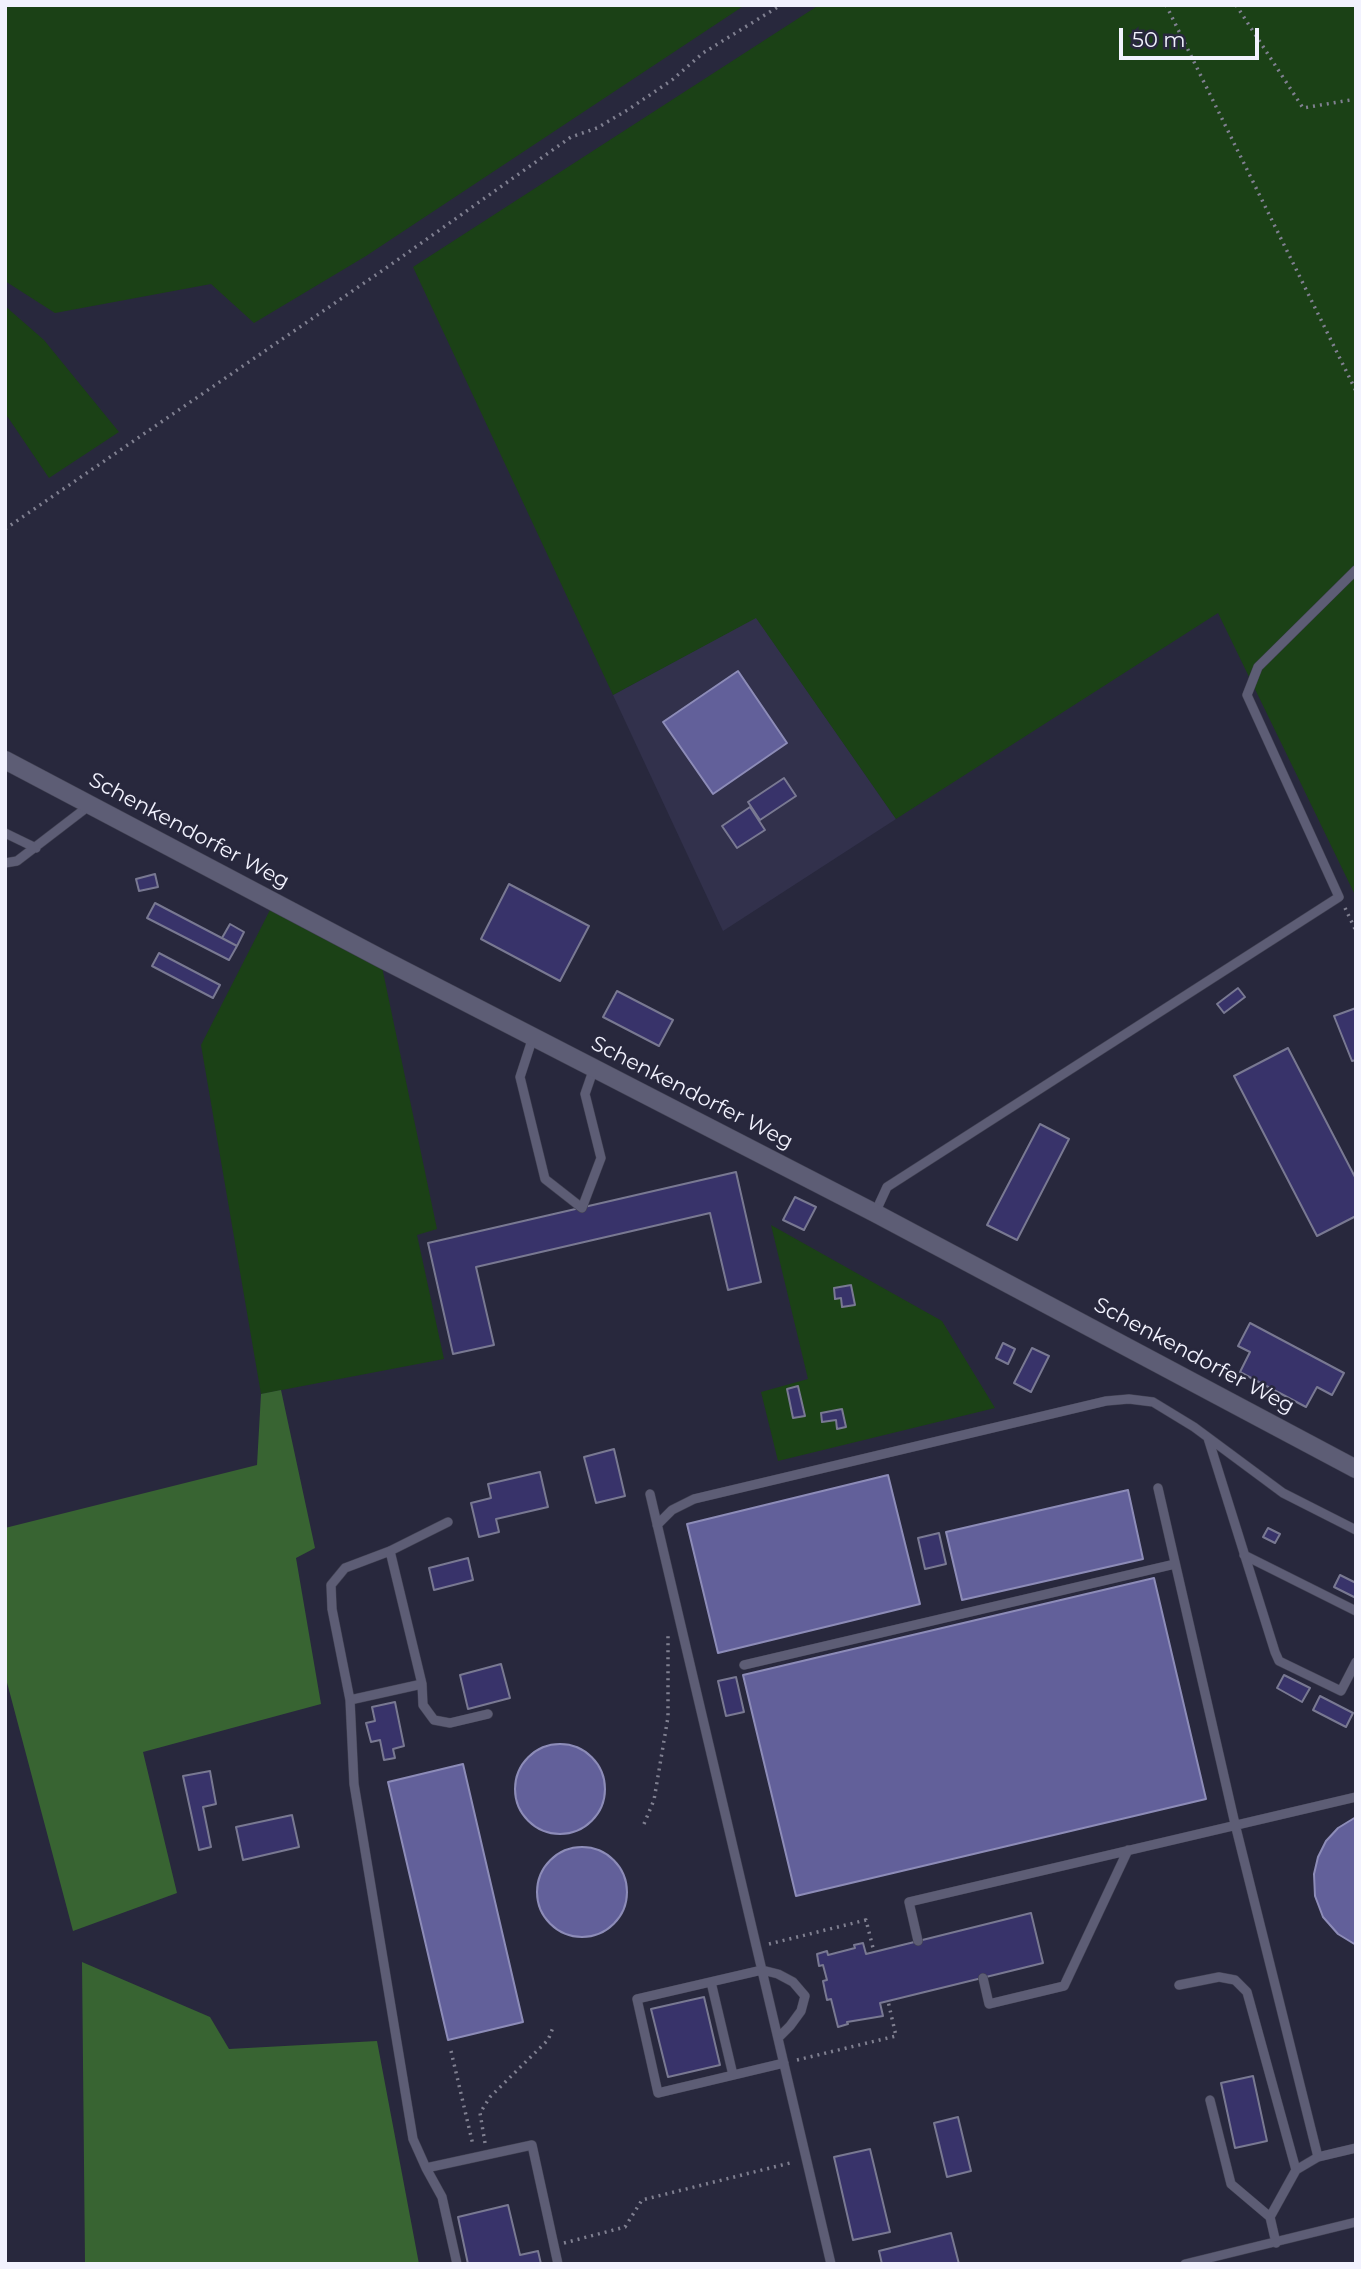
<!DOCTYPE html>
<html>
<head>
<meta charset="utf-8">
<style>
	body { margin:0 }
	#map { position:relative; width:1361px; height:2269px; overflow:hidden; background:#28283d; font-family:Montserrat,sans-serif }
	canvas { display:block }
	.frame { position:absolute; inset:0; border:7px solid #f2f2fe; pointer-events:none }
	.scale { position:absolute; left:1119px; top:28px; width:140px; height:32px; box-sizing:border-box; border:4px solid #f2f2fe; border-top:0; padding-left:9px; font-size:21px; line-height:24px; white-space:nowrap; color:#f2f2fe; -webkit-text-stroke:5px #28283d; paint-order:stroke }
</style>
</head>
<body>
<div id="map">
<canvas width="1361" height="2269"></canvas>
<div class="frame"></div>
<div class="scale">50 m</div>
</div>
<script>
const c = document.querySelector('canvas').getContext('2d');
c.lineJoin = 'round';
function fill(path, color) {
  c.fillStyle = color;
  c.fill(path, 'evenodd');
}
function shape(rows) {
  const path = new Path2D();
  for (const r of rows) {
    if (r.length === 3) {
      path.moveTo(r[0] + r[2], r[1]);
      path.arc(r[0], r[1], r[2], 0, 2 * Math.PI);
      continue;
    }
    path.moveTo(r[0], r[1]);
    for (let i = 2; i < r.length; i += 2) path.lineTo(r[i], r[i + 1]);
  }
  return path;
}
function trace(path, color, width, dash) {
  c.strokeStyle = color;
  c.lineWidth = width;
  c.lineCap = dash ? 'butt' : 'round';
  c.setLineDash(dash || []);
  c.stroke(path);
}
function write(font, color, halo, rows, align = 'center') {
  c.font = font + ' Montserrat,sans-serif';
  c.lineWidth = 5;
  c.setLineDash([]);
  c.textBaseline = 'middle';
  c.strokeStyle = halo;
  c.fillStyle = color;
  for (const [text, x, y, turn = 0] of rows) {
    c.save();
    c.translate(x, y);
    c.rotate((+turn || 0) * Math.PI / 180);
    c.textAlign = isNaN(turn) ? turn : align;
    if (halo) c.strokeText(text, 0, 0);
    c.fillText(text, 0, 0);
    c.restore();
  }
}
const built = shape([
	[756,617,896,819,723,931,613,695]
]);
const green = shape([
	[5,5,745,5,366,256,254,323,211,284,55,313,5,281],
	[819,5,1356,5,1356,897,1218,613,896,819,756,618,613,695,413,267],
	[5,306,44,340,119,432,49,478,5,413],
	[270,910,382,967,437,1229,417,1235,444,1359,261,1394,201,1045],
	[771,1225,942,1321,995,1408,778,1461,761,1392,808,1379]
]);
const forest = shape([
	[281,1390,315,1548,296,1558,321,1704,143,1752,177,1893,73,1931,5,1675,5,1528,257,1465,261,1394],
	[82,1962,210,2017,229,2049,377,2041,419,2264,85,2264]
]);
const water = shape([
	[738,671,787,743,713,794,663,722,738,671],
	[888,1475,920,1604,718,1653,687,1524,888,1475],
	[1128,1490,1143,1559,962,1600,946,1532,1128,1490],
	[1154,1578,1206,1799,796,1896,743,1675,1154,1578],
	[560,1789,45],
	[463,1764,523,2022,448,2040,388,1782,463,1764],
	[1356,1817,1356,1945,1338,1934,1323,1917,1315,1896,1314,1874,1318,1857,1326,1841,1338,1828,1356,1817],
	[582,1892,45]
]);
const building = shape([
	[784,778,796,796,760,820,748,802,784,778],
	[750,807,765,830,737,848,722,826,750,807],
	[155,874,158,887,139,891,136,879,155,874],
	[509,884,589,926,560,981,481,939,509,884],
	[155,903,237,946,229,960,147,918,155,903],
	[230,924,244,932,237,946,222,938,230,924],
	[159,953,220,985,213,998,152,966,159,953],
	[1238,988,1245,997,1224,1013,1217,1004,1238,988],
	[617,991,673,1020,659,1046,603,1017,617,991],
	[1356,1008,1356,1060,1352,1061,1334,1016,1356,1008],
	[1288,1048,1356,1179,1356,1216,1317,1236,1234,1076,1288,1048],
	[1040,1124,1069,1139,1017,1240,987,1225,1040,1124],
	[736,1172,761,1282,728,1290,710,1213,476,1267,494,1345,453,1354,428,1243,736,1172],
	[795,1197,816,1207,804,1230,783,1220,795,1197],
	[851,1285,855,1305,842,1307,841,1298,835,1299,834,1288,851,1285],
	[1250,1323,1344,1373,1332,1395,1317,1387,1306,1407,1240,1372,1250,1352,1238,1346,1250,1323],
	[1003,1343,1015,1349,1008,1364,996,1358,1003,1343],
	[1032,1348,1049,1356,1031,1392,1014,1383,1032,1348],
	[798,1386,805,1416,793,1418,787,1389,798,1386],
	[842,1409,846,1427,837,1429,836,1420,822,1422,821,1413,842,1409],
	[614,1449,625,1496,596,1503,584,1457,614,1449],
	[540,1472,548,1507,496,1519,499,1532,479,1537,471,1503,491,1498,488,1484,540,1472],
	[1268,1528,1280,1534,1275,1543,1263,1537,1268,1528],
	[939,1533,946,1564,925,1569,918,1538,939,1533],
	[468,1558,473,1580,434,1590,429,1568,468,1558],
	[1340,1575,1356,1583,1356,1598,1334,1587,1340,1575],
	[501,1664,510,1698,468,1709,460,1675,501,1664],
	[1284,1675,1310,1688,1302,1702,1277,1688,1284,1675],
	[736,1677,744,1712,726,1716,718,1681,736,1677],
	[1320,1696,1353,1713,1346,1727,1313,1710,1320,1696],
	[395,1702,404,1746,393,1749,395,1758,384,1760,380,1740,371,1742,366,1723,375,1721,372,1707,395,1702],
	[210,1771,216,1804,203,1807,211,1847,199,1850,183,1776,210,1771],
	[292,1815,299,1847,243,1860,236,1827,292,1815],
	[1031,1913,1043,1963,880,2003,883,2016,847,2022,848,2024,838,2027,831,1999,827,2000,825,1991,823,1981,827,1980,823,1965,819,1966,817,1954,827,1951,828,1955,855,1948,854,1945,863,1943,866,1954,1031,1913],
	[704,1997,720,2065,668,2077,651,2009,704,1997],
	[1253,2076,1267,2141,1235,2148,1221,2083,1253,2076],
	[958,2117,971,2171,947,2177,934,2123,958,2117],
	[870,2149,890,2232,853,2240,834,2157,870,2149],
	[508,2205,520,2255,538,2251,541,2264,468,2264,458,2217,508,2205],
	[951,2233,959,2264,882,2264,879,2251,951,2233]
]);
const path = shape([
	[1166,5,1356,391],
	[1236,5,1303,108,1356,99],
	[5,529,386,268,571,137,597,128,629,109,672,80,703,53,781,5],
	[1345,908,1356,931],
	[644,1824,654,1800,668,1717,668,1634],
	[769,1944,866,1920,874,1952],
	[451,2051,473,2145],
	[797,2060,896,2036,888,2001],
	[485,2143,480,2113,490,2097,548,2040,554,2025],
	[564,2243,625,2227,642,2200,794,2162]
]);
const service = shape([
	[5,833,36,848],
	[5,863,17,861,90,805],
	[533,1037,520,1077,545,1179,582,1208,601,1158,585,1094,594,1068],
	[875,1213,887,1187,1339,897,1247,695,1258,667,1356,570],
	[1208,1438,1275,1652,1279,1661,1341,1691,1356,1662],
	[1158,1488,1235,1824,1318,2157],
	[650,1494,831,2264],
	[448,1522,390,1551,345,1568,331,1585,332,1609,350,1700,354,1784,413,2139,426,2168,442,2197,457,2264],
	[657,1525,672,1510,694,1499,1106,1401,1129,1399,1153,1402,1194,1427,1283,1493,1356,1530],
	[1244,1555,1356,1611],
	[744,1665,1175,1564],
	[422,1684,423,1705,434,1720,450,1723,488,1714],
	[350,1700,422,1684,390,1551],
	[918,1941,909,1902,1356,1797],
	[983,1978,989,2004,1064,1986,1128,1850],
	[711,1982,733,2075],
	[1179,1985,1219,1977,1235,1980,1247,1992,1296,2170],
	[778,2038,790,2026,801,2011,805,1996,793,1982,778,1974,762,1970,637,1999,658,2093,784,2063],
	[1210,2100,1231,2184,1270,2217],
	[426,2168,532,2145,558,2264],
	[1276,2243,1270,2217,1296,2170,1318,2157,1356,2148],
	[1185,2264,1356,2222]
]);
const minor = shape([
	[5,760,380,958,875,1213,1356,1469]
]);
const streetNames = [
	["Schenkendorfer Weg",189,831,28],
	["Schenkendorfer Weg",692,1093,27],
	["Schenkendorfer Weg",1194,1356,28]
];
fill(built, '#32314c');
fill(green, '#1b4116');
fill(forest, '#386432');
fill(water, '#62609a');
trace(water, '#8d8cb8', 2);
fill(building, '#38336a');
trace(building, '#797992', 2);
trace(service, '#424253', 10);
trace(minor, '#424253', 19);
trace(path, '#808091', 3.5, [2, 5]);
trace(service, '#5d5d75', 9);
trace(minor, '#5d5d75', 18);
write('21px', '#f2f2fe', '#28283d', streetNames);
</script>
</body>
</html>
